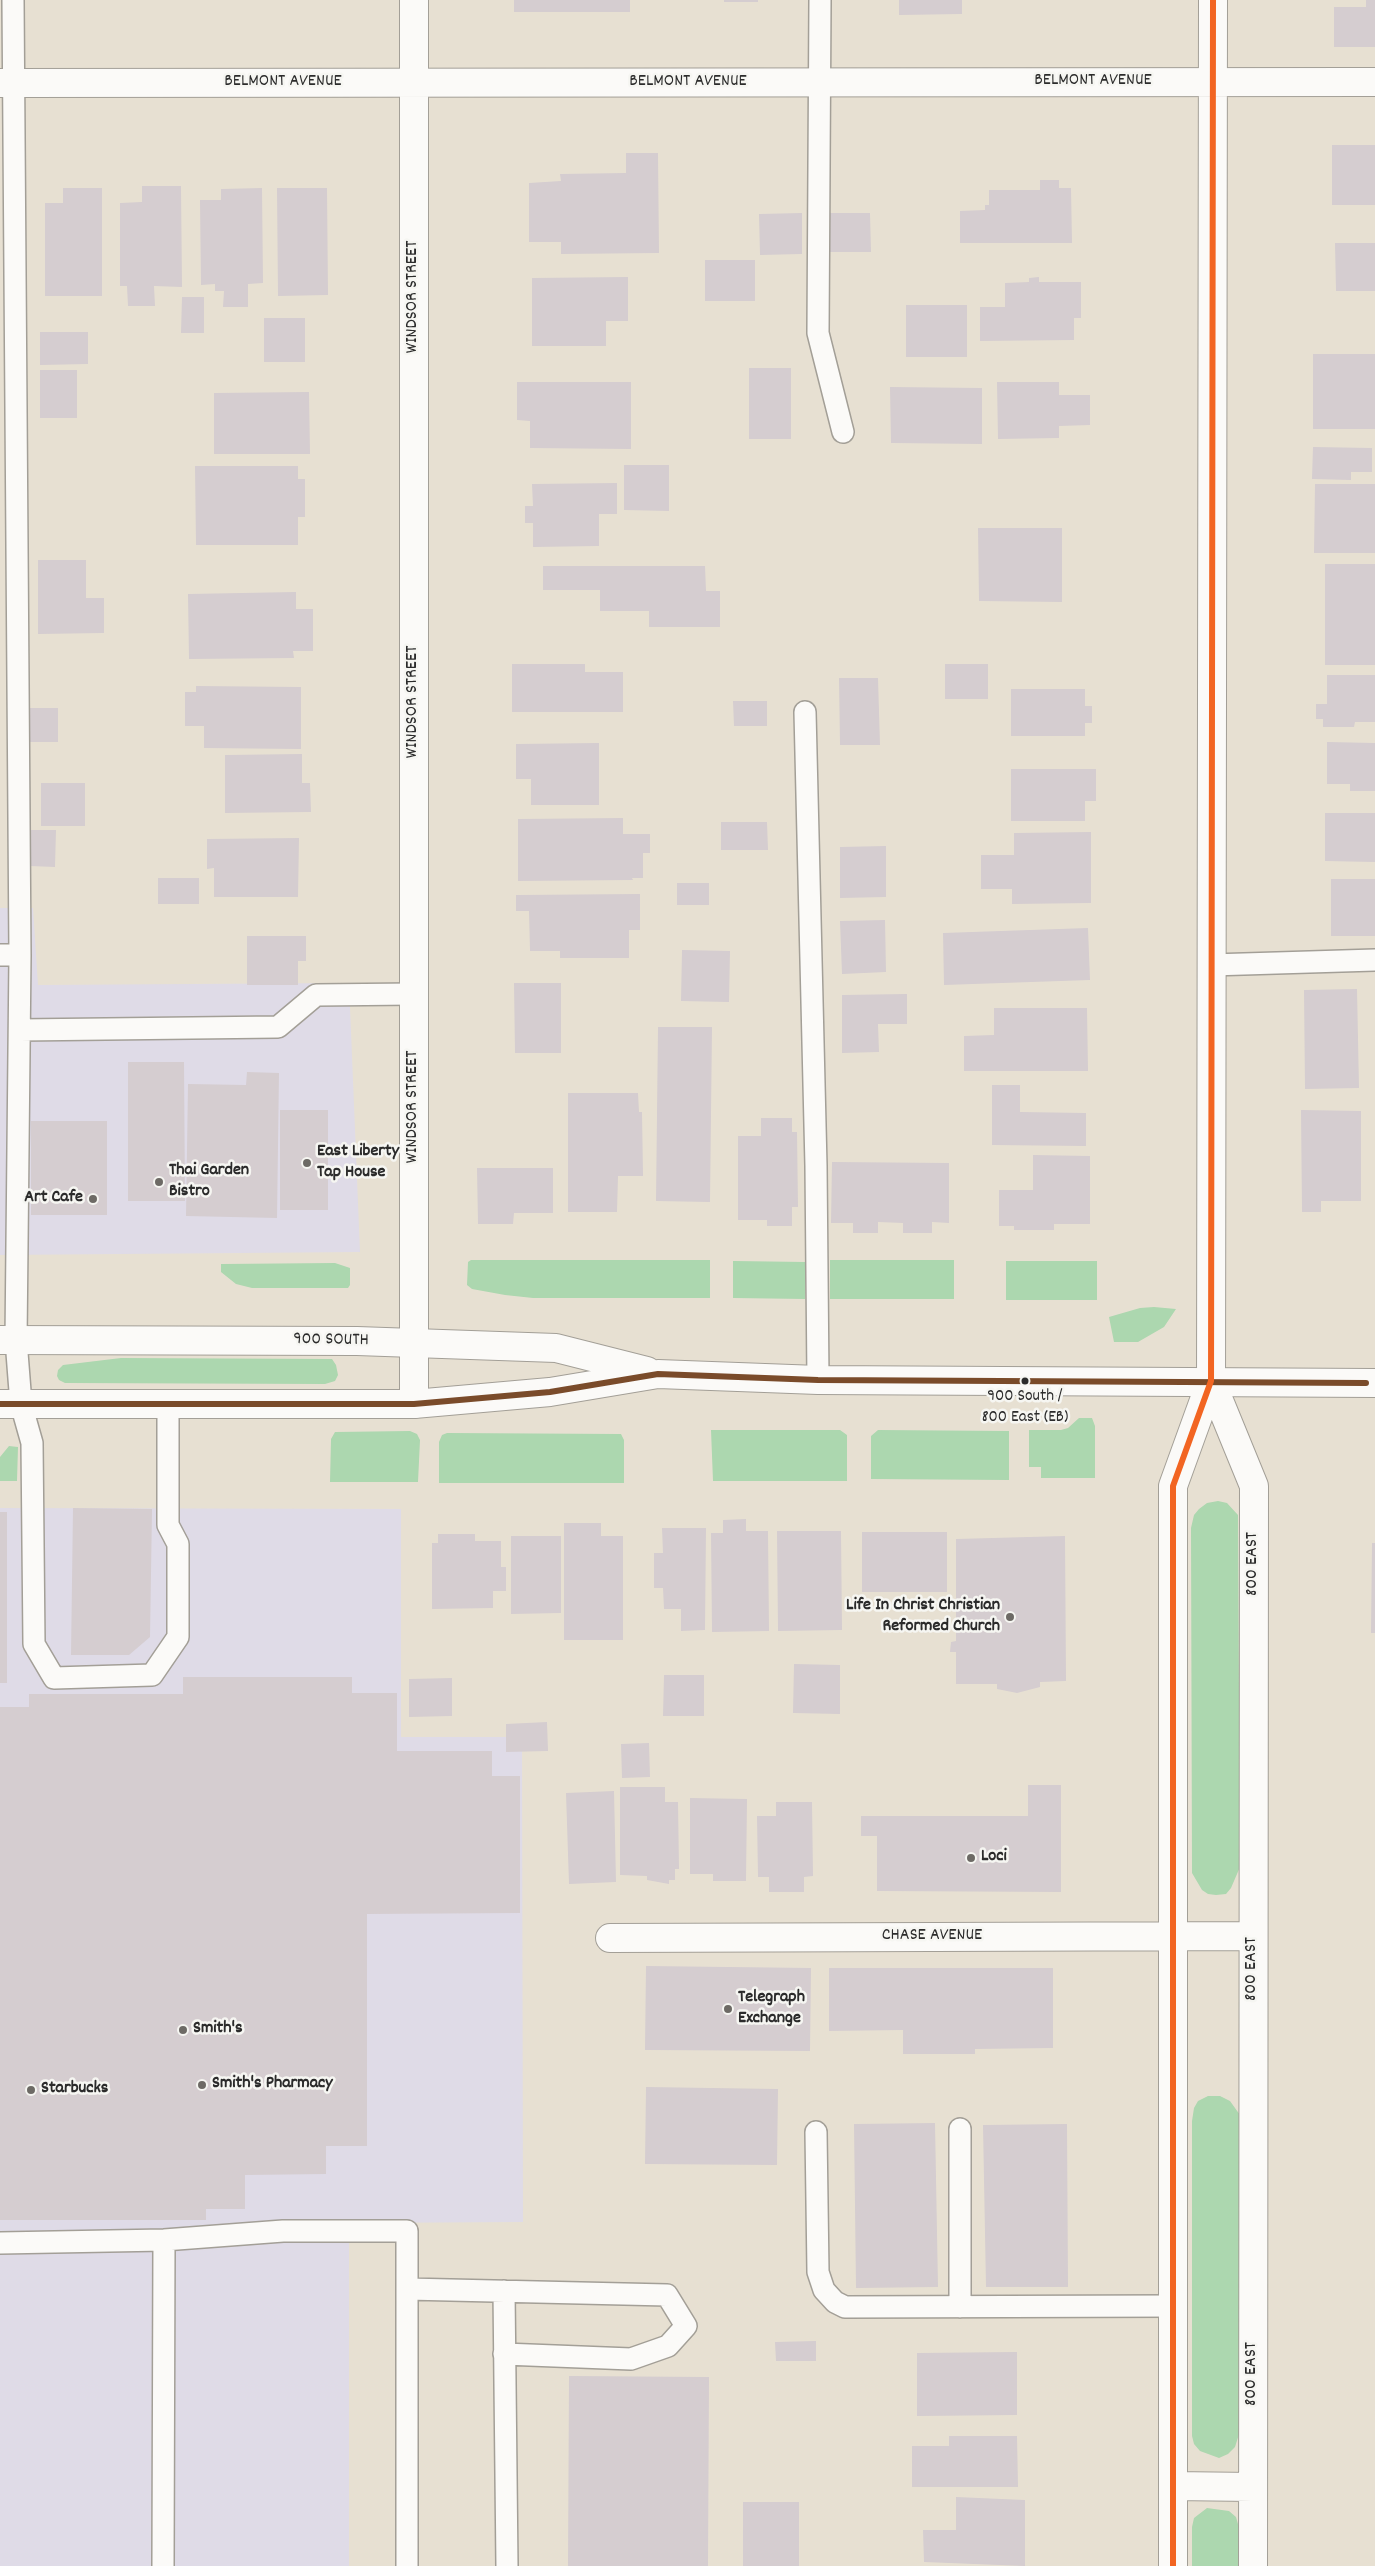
<!DOCTYPE html>
<html>
<head>
<meta charset="utf-8">
<style>
	body { margin:0 }
	canvas { display:block; background:#e7e0d2 }
</style>
</head>
<body>
<canvas width="1375" height="2566"></canvas>
<script>
const c = document.querySelector('canvas').getContext('2d');
c.lineJoin = 'round';
function fill(path, color) {
  c.fillStyle = color;
  c.fill(path, 'evenodd');
}
function shape(rows) {
  const path = new Path2D();
  for (const r of rows) {
    path.moveTo(r[0], r[1]);
    for (let i = 2; i < r.length; i += 2) path.lineTo(r[i], r[i + 1]);
  }
  return path;
}
function trace(path, color, width, dash) {
  c.strokeStyle = color;
  c.lineWidth = width;
  c.lineCap = dash ? 'butt' : 'round';
  c.setLineDash(dash || []);
  c.stroke(path);
}
function write(font, color, halo, rows, align = 'center') {
  c.font = font + ' Dekko,sans-serif';
  c.lineWidth = 5;
  c.setLineDash([]);
  c.textBaseline = 'middle';
  c.strokeStyle = halo;
  c.fillStyle = color;
  for (const [text, x, y, turn = 0] of rows) {
    c.save();
    c.translate(x, y);
    c.rotate((+turn || 0) * Math.PI / 180);
    c.textAlign = isNaN(turn) ? turn : align;
    if (halo) c.strokeText(text, 0, 0);
    c.fillText(text, 0, 0);
    c.restore();
  }
}
const built = shape([
	[0,908,33,908,38,985,349,983,360,1252,0,1255],
	[0,1508,401,1509,401,1737,522,1737,523,2222,349,2223,349,2566,0,2566]
]);
const green = shape([
	[471,1260,710,1260,710,1298,533,1298,505,1295,472,1289,467,1285,468,1262],
	[830,1260,954,1260,954,1299,830,1299],
	[733,1261,806,1262,805,1299,733,1298],
	[1006,1261,1097,1261,1097,1300,1006,1300],
	[335,1263,350,1268,350,1285,348,1288,252,1288,236,1284,221,1272,221,1264],
	[1154,1307,1176,1309,1164,1327,1138,1342,1114,1342,1109,1317,1140,1308],
	[121,1358,332,1359,336,1365,338,1375,335,1381,325,1384,65,1383,59,1380,57,1376,58,1370,63,1365],
	[1079,1418,1092,1418,1095,1426,1095,1478,1041,1478,1041,1467,1029,1467,1029,1430,1061,1430,1068,1428],
	[711,1430,840,1430,847,1435,847,1481,713,1481],
	[878,1430,1009,1431,1009,1480,871,1479,871,1436],
	[410,1431,417,1434,420,1440,418,1482,330,1482,331,1439,335,1432],
	[447,1433,621,1434,624,1440,624,1483,439,1483,439,1442,442,1435],
	[9,1446,18,1447,17,1481,0,1481,0,1457],
	[1218,1501,1227,1503,1238,1515,1240,1867,1231,1888,1226,1894,1216,1895,1208,1894,1202,1890,1192,1873,1191,1528,1194,1515,1199,1509,1207,1503],
	[1208,2096,1220,2096,1230,2101,1240,2115,1240,2431,1235,2447,1228,2454,1219,2458,1200,2451,1194,2444,1192,2436,1192,2121,1194,2108,1198,2101],
	[1207,2508,1229,2511,1236,2517,1240,2531,1240,2566,1192,2566,1192,2527,1194,2518]
]);
const building = shape([
	[514,0,630,0,630,12,514,12],
	[724,0,758,0,758,2,724,2],
	[899,0,962,0,962,14,899,15],
	[1366,0,1375,0,1375,47,1334,47,1334,7,1366,7],
	[1332,145,1375,145,1375,205,1332,205],
	[626,153,658,153,659,253,561,254,561,242,529,242,529,183,561,181,560,174,626,173],
	[1040,180,1059,180,1059,188,1071,188,1072,243,960,243,960,211,985,210,985,205,989,205,989,190,1040,190],
	[142,186,181,186,182,287,154,286,155,306,128,306,127,286,120,286,120,203,142,202],
	[63,188,102,188,102,296,45,296,45,203,63,203],
	[262,188,263,283,248,284,248,307,223,307,224,291,215,291,215,284,201,285,200,200,221,200,221,189],
	[277,188,327,188,328,295,278,296],
	[802,213,802,254,760,255,759,214],
	[827,213,870,213,871,252,828,252],
	[1335,243,1375,243,1375,291,1336,291],
	[705,260,755,260,755,301,705,301],
	[628,277,628,321,606,321,606,346,532,346,532,278],
	[1039,277,1039,282,1081,282,1081,318,1074,318,1074,340,980,341,980,307,1005,307,1005,283,1029,282,1029,278],
	[182,297,204,297,204,333,181,333],
	[906,305,967,305,967,357,906,357],
	[264,318,305,318,305,362,264,362],
	[40,332,88,332,88,364,40,365],
	[1313,354,1375,354,1375,429,1313,429],
	[749,368,791,368,791,439,749,439],
	[40,370,77,370,77,418,40,418],
	[517,382,631,382,631,449,530,448,530,421,517,420],
	[997,382,1059,382,1059,395,1090,395,1090,425,1059,426,1059,438,998,439],
	[890,387,982,388,982,444,891,443],
	[309,392,310,454,214,454,214,393],
	[1313,447,1372,448,1372,472,1351,472,1351,480,1312,479],
	[624,465,669,465,669,511,624,510],
	[195,466,298,466,298,479,305,479,305,517,298,517,298,545,196,545],
	[617,483,617,514,599,514,599,546,533,547,533,523,525,523,525,506,533,506,532,484],
	[1315,484,1375,484,1375,553,1314,553],
	[978,528,1062,528,1062,602,979,601],
	[38,560,86,560,86,598,104,598,104,633,38,634],
	[1325,564,1375,564,1375,665,1325,665],
	[543,566,705,566,706,591,720,591,720,627,649,627,649,611,600,611,600,590,543,590],
	[296,592,296,609,313,609,313,651,293,651,294,658,189,659,188,594],
	[512,664,585,664,585,672,623,672,623,712,512,712],
	[945,664,988,664,988,699,945,699],
	[1327,675,1375,675,1375,722,1355,722,1354,727,1323,727,1323,719,1316,719,1316,704,1327,704],
	[839,678,878,678,880,745,840,745],
	[196,686,301,687,301,749,204,748,204,726,185,726,185,692,196,692],
	[1011,689,1085,689,1085,706,1092,706,1092,723,1085,723,1085,736,1011,736],
	[733,701,767,701,767,726,734,726],
	[28,708,58,708,58,742,27,742],
	[1327,742,1375,743,1375,791,1350,791,1350,784,1327,784],
	[599,743,599,805,531,805,531,779,516,779,516,744],
	[302,754,302,783,310,783,311,812,225,813,225,755],
	[1011,769,1096,769,1096,801,1085,801,1085,821,1011,821],
	[41,783,85,783,85,826,41,826],
	[1325,813,1375,813,1375,862,1325,861],
	[623,818,623,834,650,834,650,853,643,853,643,878,632,878,633,880,518,881,518,819],
	[721,822,767,822,768,850,721,850],
	[31,830,56,830,55,867,30,866],
	[1091,832,1091,903,1012,904,1012,889,981,889,981,855,1014,855,1014,833],
	[299,838,298,897,214,897,214,868,207,869,207,839],
	[886,846,886,897,840,898,840,847],
	[158,878,199,878,199,904,158,904],
	[1331,879,1375,879,1375,936,1331,936],
	[677,883,709,883,709,905,677,905],
	[640,894,640,930,629,930,629,958,560,958,560,951,530,951,529,911,516,911,516,895],
	[885,920,886,972,842,974,840,921],
	[1088,928,1090,980,944,985,943,933],
	[247,936,306,936,306,961,298,961,298,985,247,985],
	[682,950,730,951,729,1002,681,1001],
	[514,983,561,983,561,1053,515,1053],
	[1357,989,1359,1088,1305,1089,1304,990],
	[907,994,907,1024,878,1024,879,1052,842,1053,842,995],
	[994,1008,1087,1008,1088,1071,964,1071,964,1036,994,1035],
	[658,1027,712,1027,710,1202,656,1201],
	[128,1062,184,1062,185,1201,128,1201],
	[247,1072,279,1073,277,1218,186,1216,188,1084,246,1085],
	[992,1085,1020,1085,1020,1112,1086,1113,1086,1146,992,1145],
	[568,1093,638,1093,639,1112,642,1112,643,1176,618,1176,617,1212,568,1212],
	[280,1110,328,1110,328,1210,280,1210],
	[1301,1110,1361,1111,1361,1201,1321,1201,1321,1212,1302,1212],
	[761,1118,792,1118,792,1132,797,1132,798,1207,792,1207,792,1226,767,1226,767,1220,738,1220,738,1136,761,1136],
	[31,1121,107,1121,107,1215,31,1215],
	[1033,1155,1090,1156,1090,1224,1054,1224,1054,1230,1014,1230,1014,1226,999,1226,999,1190,1033,1190],
	[832,1162,949,1163,949,1223,932,1222,932,1233,903,1233,903,1223,878,1222,878,1233,853,1233,853,1223,831,1223],
	[477,1168,553,1168,553,1213,514,1213,513,1224,478,1224],
	[73,1508,152,1509,150,1637,129,1655,71,1655],
	[0,1512,7,1512,7,1683,0,1683],
	[746,1519,746,1531,768,1531,769,1631,712,1632,711,1533,723,1533,723,1520],
	[564,1523,601,1523,601,1536,623,1536,623,1640,564,1640],
	[662,1528,706,1528,705,1630,681,1631,681,1609,664,1609,663,1588,654,1588,654,1553,663,1553],
	[777,1531,841,1531,842,1630,778,1631],
	[862,1532,947,1532,947,1592,862,1592],
	[438,1534,475,1534,475,1541,501,1541,501,1567,506,1567,506,1591,493,1591,493,1608,432,1609,432,1543,438,1543],
	[511,1536,561,1536,561,1613,511,1614],
	[1065,1536,1066,1681,1040,1682,1040,1687,1017,1693,997,1689,997,1684,956,1684,956,1652,950,1652,951,1642,956,1641,956,1539],
	[1372,1543,1375,1543,1375,1633,1371,1633],
	[794,1664,840,1665,840,1714,793,1713],
	[664,1675,704,1675,704,1716,663,1716],
	[183,1677,352,1677,352,1693,397,1693,397,1751,492,1751,492,1776,520,1776,520,1913,367,1914,367,2146,326,2146,326,2174,245,2175,245,2209,206,2209,206,2220,0,2220,0,1707,29,1707,29,1694,183,1694],
	[452,1678,452,1716,409,1717,409,1679],
	[547,1722,548,1751,506,1752,506,1724],
	[649,1743,650,1777,622,1778,621,1744],
	[1028,1785,1061,1785,1061,1892,877,1891,877,1836,861,1836,861,1816,1028,1816],
	[620,1787,665,1787,665,1802,678,1802,679,1869,675,1869,675,1880,669,1880,669,1884,647,1880,647,1876,620,1875],
	[614,1791,616,1882,569,1884,566,1793],
	[690,1798,747,1799,746,1881,713,1881,713,1874,690,1874],
	[776,1802,812,1802,813,1876,804,1877,804,1892,769,1892,769,1877,758,1877,757,1816,776,1816],
	[646,1966,811,1968,810,2051,645,2050],
	[829,1968,1053,1968,1053,2048,975,2049,975,2054,903,2054,903,2030,829,2031],
	[646,2087,778,2089,777,2165,645,2164],
	[935,2123,938,2287,856,2288,854,2124],
	[1067,2124,1068,2287,986,2287,983,2125],
	[816,2341,816,2361,776,2361,775,2342],
	[1017,2352,1017,2415,917,2416,917,2353],
	[569,2376,709,2377,708,2566,568,2566],
	[949,2436,1017,2436,1018,2487,912,2487,912,2446,949,2446],
	[956,2497,1025,2500,1025,2566,924,2562,923,2530,956,2530],
	[743,2502,799,2502,799,2566,743,2566]
]);
const service = shape([
	[13,0,20,955],
	[820,0,818,333,843,432],
	[805,712,816,1166,818,1380],
	[0,955,20,955,16,1340,21,1404,32,1443,34,1644,54,1678,152,1675,178,1637,178,1544,168,1525,168,1404],
	[1211,965,1375,960],
	[20,1030,278,1027,316,995,414,994],
	[960,2129,960,2307],
	[816,2132,818,2272,824,2290,835,2302,845,2307,1173,2306],
	[0,2243,164,2240,283,2231,407,2231,407,2566],
	[407,2289,667,2295,686,2326,668,2346,631,2359,504,2354],
	[504,2291,507,2566],
	[163,2566,164,2240]
]);
const minor = shape([
	[414,0,414,1404],
	[0,83,1375,82],
	[1211,1381,1254,1486,1253,2566],
	[610,1938,1253,1936],
	[1173,2486,1253,2487],
	[1173,2566,1173,1486,1211,1381,1213,0]
]);
const tertiary = shape([
	[0,1340,357,1341,556,1348,647,1371],
	[0,1404,414,1404,550,1392,658,1374,818,1380,1375,1383]
]);
const bus1 = shape([
	[0,1404,414,1404,550,1392,658,1374,818,1380,1366,1383]
]);
const bus2 = shape([
	[1173,2566,1173,1486,1211,1381,1213,0]
]);
const markers = [
	[307,1163,5,"#6d6a65"],
	[159,1182,5,"#6d6a65"],
	[93,1199,5,"#6d6a65"],
	[1025,1381,4.5,"#2b2b2b"],
	[1010,1617,5,"#6d6a65"],
	[971,1858,5,"#6d6a65"],
	[728,2009,5,"#6d6a65"],
	[183,2030,5,"#6d6a65"],
	[202,2085,5,"#6d6a65"],
	[31,2090,5,"#6d6a65"]
];
const busNames = [
	["900 South /",1025,1398],
	["800 East (EB)",1025,1419]
];
const streetNames = [
	["BELMONT AVENUE",1093,82],
	["BELMONT AVENUE",283,83],
	["BELMONT AVENUE",688,83],
	["WINDSOR STREET",414,297,-90],
	["WINDSOR STREET",414,702,-90],
	["WINDSOR STREET",414,1107,-90],
	["900 SOUTH",331,1341,1],
	["800 EAST",1254,1564,-90],
	["CHASE AVENUE",932,1937],
	["800 EAST",1253,1969,-90],
	["800 EAST",1253,2374,-90]
];
const poiNames = [
	["East Liberty",317,1153],
	["Tap House",317,1174],
	["Thai Garden",169,1172],
	["Bistro",169,1193],
	["Art Cafe",83,1199,"right"],
	["Life In Christ Christian",1000,1607,"right"],
	["Reformed Church",1000,1628,"right"],
	["Loci",981,1858],
	["Telegraph",738,1999],
	["Exchange",738,2020],
	["Smith's",193,2030],
	["Smith's Pharmacy",212,2085],
	["Starbucks",41,2090]
];
fill(built, '#dfdbe7');
fill(green, '#acd7af');
fill(building, '#d5cdd0');
trace(service, '#a39f97', 24);
trace(minor, '#a39f97', 30);
trace(tertiary, '#a39f97', 30);
trace(service, '#fbfaf8', 21);
trace(minor, '#fbfaf8', 28);
trace(tertiary, '#fbfaf8', 28);
trace(bus1, '#7a4b2a', 6);
trace(bus2, '#f26522', 6);
for (const [x, y, r, color] of markers) {
  const dot = new Path2D();
  dot.arc(x, y, r, 0, 2 * Math.PI);
  c.fillStyle = color;
  c.fill(dot);
  trace(dot, '#f6f6f2', 2);
}
write('17px', '#2b2b2b', '#f6f6f2', busNames);
write('18px', '#2b2b2b', '#f6f6f2', streetNames);
write('bold 18px', '#2b2b2b', '#f6f6f2', poiNames, 'left');
</script>
</body>
</html>
